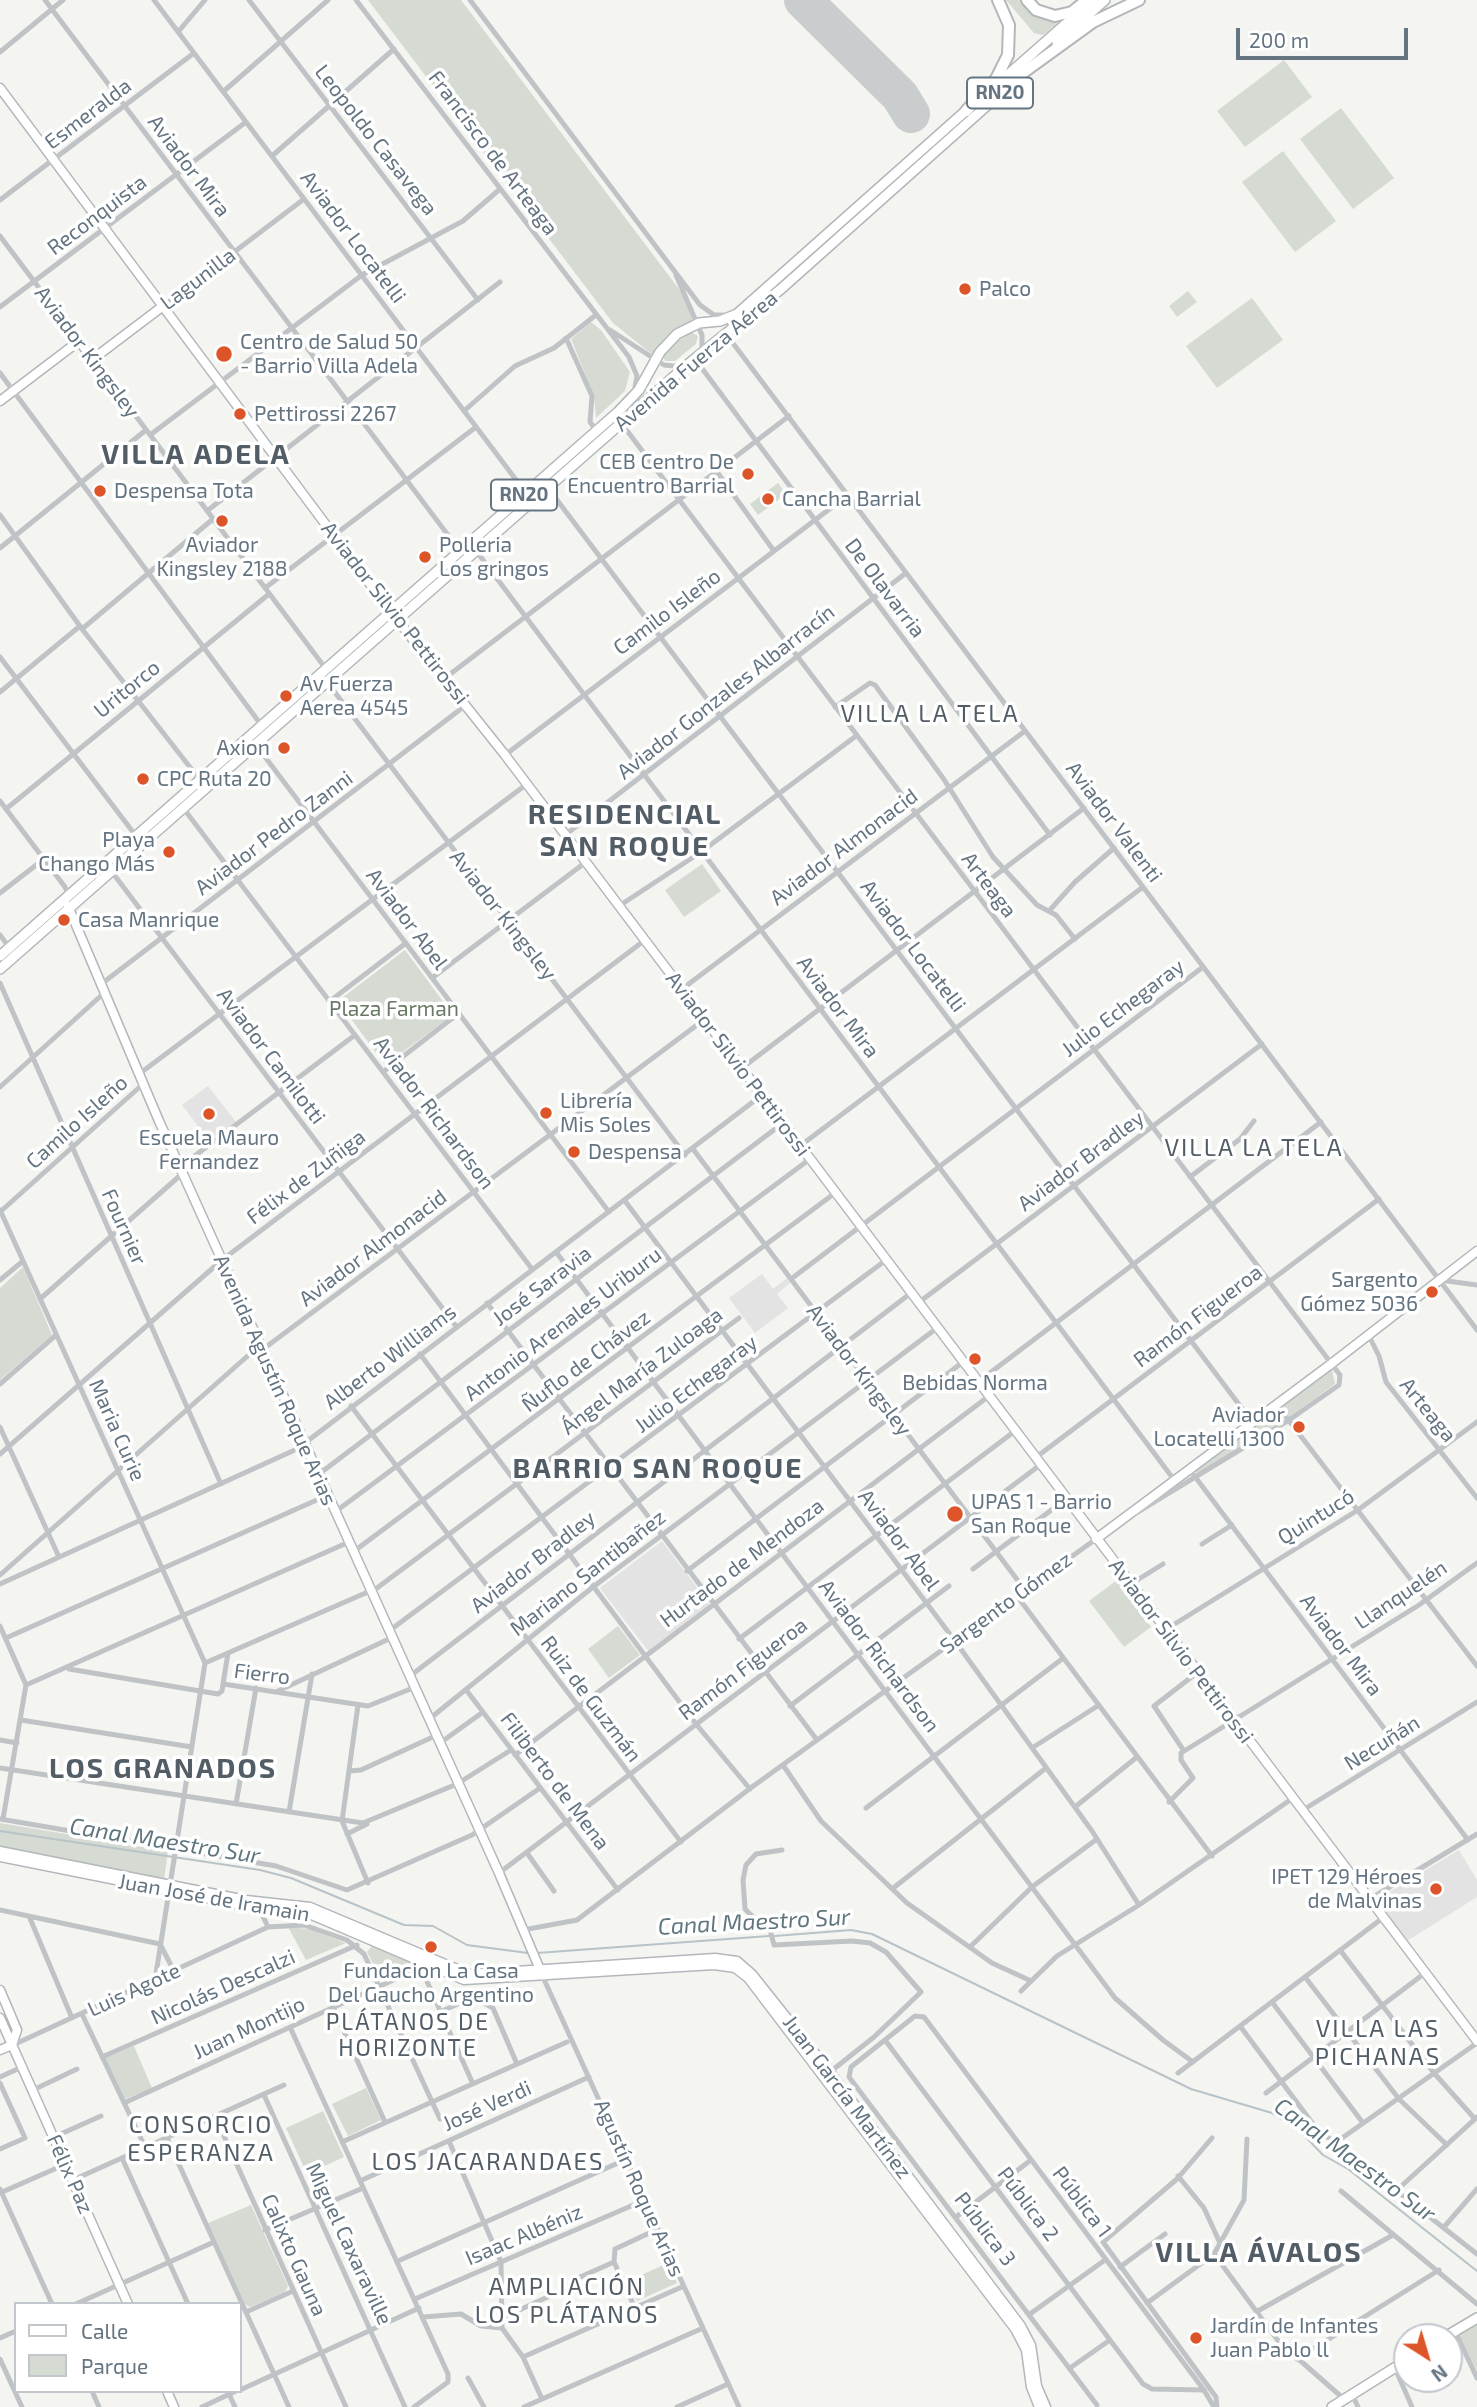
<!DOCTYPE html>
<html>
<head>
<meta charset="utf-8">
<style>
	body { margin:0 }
	#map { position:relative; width:1477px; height:2407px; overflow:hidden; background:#f4f4f1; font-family:"Exo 2",sans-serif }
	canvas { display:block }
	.legend { position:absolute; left:14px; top:2302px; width:228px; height:91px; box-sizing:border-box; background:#fff; border:2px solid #c1c7cd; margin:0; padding:9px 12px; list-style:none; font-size:21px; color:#647481 }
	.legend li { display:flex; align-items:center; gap:14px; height:35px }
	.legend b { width:35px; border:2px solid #c1c7cd }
	.north { position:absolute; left:1393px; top:2323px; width:70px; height:70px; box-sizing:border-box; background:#fff; border:2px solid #c1c7cd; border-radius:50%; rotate:143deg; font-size:19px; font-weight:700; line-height:28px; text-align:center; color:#647481 }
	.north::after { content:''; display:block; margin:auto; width:24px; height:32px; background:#dd5428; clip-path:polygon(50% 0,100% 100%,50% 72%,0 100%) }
	.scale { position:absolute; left:1236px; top:28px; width:172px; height:32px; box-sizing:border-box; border:4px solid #647481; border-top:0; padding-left:9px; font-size:21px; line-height:24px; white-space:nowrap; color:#647481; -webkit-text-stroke:5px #fff; paint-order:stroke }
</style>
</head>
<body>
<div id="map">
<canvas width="1477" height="2407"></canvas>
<ul class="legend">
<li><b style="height:9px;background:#fff"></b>Calle</li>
<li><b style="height:19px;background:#d5dbd2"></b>Parque</li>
</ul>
<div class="north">N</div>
<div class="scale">200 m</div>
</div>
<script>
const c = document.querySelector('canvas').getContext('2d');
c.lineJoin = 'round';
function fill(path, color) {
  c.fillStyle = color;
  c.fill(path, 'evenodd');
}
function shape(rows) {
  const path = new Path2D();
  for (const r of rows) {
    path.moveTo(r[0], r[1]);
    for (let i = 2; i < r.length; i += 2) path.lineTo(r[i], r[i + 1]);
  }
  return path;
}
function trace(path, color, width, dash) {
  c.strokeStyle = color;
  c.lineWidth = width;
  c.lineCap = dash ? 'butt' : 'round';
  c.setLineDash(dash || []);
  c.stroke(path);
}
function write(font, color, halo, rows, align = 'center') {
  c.font = font + ' "Exo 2",sans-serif';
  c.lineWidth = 7;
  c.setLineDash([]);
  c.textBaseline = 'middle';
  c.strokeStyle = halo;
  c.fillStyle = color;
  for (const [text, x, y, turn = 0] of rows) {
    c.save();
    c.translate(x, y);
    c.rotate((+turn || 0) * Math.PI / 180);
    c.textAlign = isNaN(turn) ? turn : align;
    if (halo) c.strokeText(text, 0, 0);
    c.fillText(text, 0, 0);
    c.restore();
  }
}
const built = shape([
	[208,1086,236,1122,210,1142,182,1105],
	[762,1274,773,1289,787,1278,790,1283,777,1294,788,1308,755,1333,729,1298],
	[662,1541,710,1605,649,1652,600,1588],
	[1459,1850,1477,1880,1477,1897,1407,1941,1376,1900]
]);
const green = shape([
	[368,0,461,0,685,297,693,321,666,337,654,356,613,323],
	[1006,0,1023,0,1059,22,1043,35,1034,33],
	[1284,60,1312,97,1245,147,1217,111],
	[1341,108,1394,178,1353,209,1300,139],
	[1283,151,1336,221,1295,252,1242,182],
	[1188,291,1197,302,1177,317,1169,306],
	[1252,298,1283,340,1217,388,1186,346],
	[591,322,601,330,630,372,625,391,596,418,594,396,571,339],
	[691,332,698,336,696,344,675,361,665,361,663,356,665,350],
	[778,483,786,494,758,515,750,504],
	[702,864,721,891,684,917,665,890],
	[405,950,453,1015,385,1065,338,1001],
	[23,1267,52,1335,0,1380,0,1288],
	[1332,1369,1335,1384,1289,1417,1282,1405],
	[1275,1409,1284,1419,1197,1475,1195,1469],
	[1117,1580,1151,1627,1124,1647,1089,1601],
	[618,1626,640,1655,609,1678,588,1649],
	[0,1823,168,1851,164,1880,0,1847],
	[288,1927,310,1929,346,1943,306,1960],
	[372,1946,414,1963,415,1966,380,1978,367,1952],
	[134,2046,152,2088,123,2100,103,2059],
	[366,2088,381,2120,348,2136,332,2104],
	[323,2111,344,2157,307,2174,286,2128],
	[251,2205,288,2286,285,2292,250,2307,245,2304,208,2223],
	[668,2263,677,2283,637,2301,628,2281],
	[1477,2320,1477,2371,1458,2332]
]);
const stream = shape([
	[0,1831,260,1870,291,1878,404,1925,433,1926,467,1945,528,1953],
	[775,1936,851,1930,872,1934,1191,2089,1272,2113,1301,2132,1323,2155,1348,2169,1477,2271],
	[537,1953,769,1936]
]);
const runway = shape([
	[803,0,900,96,911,114]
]);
const minor = shape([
	[45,0,460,551],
	[154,0,526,493],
	[249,0,478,300],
	[356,0,629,357,637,376,634,393],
	[470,0,700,305,714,315,727,315],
	[178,32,205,0],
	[0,52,63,0],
	[224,91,328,0],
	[272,156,394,49],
	[0,200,194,53],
	[0,236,79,341],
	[676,275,702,335,702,349,695,359,1050,835],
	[163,306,304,199],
	[0,307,246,122],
	[610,330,664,365,684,367],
	[726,334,1477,1330],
	[566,338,592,396,590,422,597,431],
	[93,359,326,669],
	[0,373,262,726],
	[464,411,515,366,554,348,596,315],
	[622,424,1340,1375,1339,1385,1289,1420,1136,1513],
	[150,435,362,275,463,221,500,189],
	[717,472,774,551],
	[548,488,1253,1423],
	[207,511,500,282],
	[0,515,82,629,200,780],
	[0,548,146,430],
	[477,552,1175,1481],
	[265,588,476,427],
	[82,629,213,519],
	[0,657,136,836],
	[321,674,685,1155],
	[445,678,789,416],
	[0,692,80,626],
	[835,707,870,683,875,685,943,778,993,857,1037,905,1056,915,1075,939],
	[256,745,609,1212],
	[505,755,848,495],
	[0,801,65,887,69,896],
	[6,809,269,594],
	[184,809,532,1269],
	[565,835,906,573],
	[112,872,456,1326],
	[0,893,44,859],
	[619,906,701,852,856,736],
	[1049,911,1075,882,1114,848],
	[0,935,15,955],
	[432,978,586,862],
	[0,983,221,1484],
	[100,985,466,705],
	[682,989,1025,731],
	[330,1001,406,943],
	[742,1068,1084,808],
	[383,1072,459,1013],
	[139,1074,527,784],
	[0,1087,104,993],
	[800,1146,1143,887],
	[693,1149,1025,1590],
	[180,1167,355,1035],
	[1190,1177,1240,1139,1254,1121],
	[625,1201,955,1641,1092,1831,1139,1905],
	[0,1210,205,1663,155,1980],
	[0,1212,143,1084],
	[556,1252,1115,1998,1163,2040,1193,2062],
	[791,1279,1203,967],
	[0,1280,23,1261],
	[1440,1280,1477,1285],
	[40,1299,183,1173],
	[487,1303,817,1740],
	[918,1303,1262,1044],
	[1369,1336,1379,1356,1386,1382,1477,1498],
	[262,1350,705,1019],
	[420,1354,696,1724,750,1789],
	[978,1382,1321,1122],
	[0,1384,56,1335],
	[1277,1405,1477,1666],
	[351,1406,681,1842],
	[0,1427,59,1557],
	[0,1454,222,1260,645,940],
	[1035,1458,1379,1199],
	[1190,1470,1468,1840],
	[319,1474,783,1123],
	[335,1512,810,1159],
	[1202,1544,1232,1525],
	[353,1552,835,1193],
	[973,1569,1066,1499],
	[687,1571,963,1362],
	[0,1575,260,1345],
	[0,1584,297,1449,762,1095],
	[1131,1584,1163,1564],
	[1017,1596,1212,1856],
	[0,1626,26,1685,3,1819],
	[1165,1630,1358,1510,1477,1422],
	[389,1631,886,1260],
	[6,1638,328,1495],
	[739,1639,1015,1431],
	[205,1663,377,1588,739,1318],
	[69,1669,218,1694,222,1691,223,1684,368,1706,413,1688],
	[410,1676,911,1293],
	[223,1684,228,1653],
	[26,1685,349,1542],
	[278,1691,391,1638],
	[467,1691,618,1890],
	[358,1705,342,1821,368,1883],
	[790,1706,949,1586],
	[21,1720,192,1747],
	[428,1720,593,1587,937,1328],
	[0,1740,17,1743],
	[440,1743,483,1712],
	[1032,1748,1099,1705],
	[1184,1751,1154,1706,1198,1672],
	[515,1755,989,1396],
	[783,1765,821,1821,907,1903,992,1963,1029,1980],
	[0,1768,363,1823,457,1784,511,1750],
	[349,1771,361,1770,435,1736],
	[1169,1802,1193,1778,1181,1760,1181,1753,1419,1605,1477,1563],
	[236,1804,256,1688],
	[1075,1807,1137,1757],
	[866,1808,1062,1659],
	[1303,1810,1477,1702],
	[289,1812,312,1674],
	[0,1819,276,1866,347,1890,472,1835,540,1788],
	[347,1834,367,1824],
	[782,1850,756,1854,746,1865,743,1880,745,1909,753,1917,768,1922,774,1945,852,1941,870,1943,886,1952,921,1992,874,2037,830,2072],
	[527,1853,554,1891],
	[499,1873,1040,1465],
	[892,1889,1046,1768],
	[1370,1899,1477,1834],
	[259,1908,268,1927],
	[0,1910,160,1944,174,1971],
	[29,1916,72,2018],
	[523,1930,577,1920,752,1787,1096,1539],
	[970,1947,1032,1887,1097,1839],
	[1340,1950,1434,2073,1475,2119],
	[542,1975,739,2407],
	[1305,1977,1399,2099,1447,2145],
	[1021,1991,1057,1956,1139,1905,1293,1798],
	[1272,2002,1363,2123],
	[333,2007,385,2122],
	[440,2012,469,1999,477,1999,493,2008,517,2064],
	[82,2014,145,2147],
	[1240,2026,1316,2128,1477,2254],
	[290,2027,448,2374,448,2382,414,2407],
	[885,2040,1143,2384,1152,2389,1204,2390],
	[13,2045,268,1927,304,1925,347,1940,364,1954,440,2119],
	[102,2057,357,1945],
	[1178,2073,1384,1917],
	[0,2077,22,2067],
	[0,2083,25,2138,0,2149],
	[33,2090,77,2069],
	[1266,2093,1425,1973],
	[264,2095,405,2407],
	[124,2103,413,1971,425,1977,473,2084],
	[215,2116,346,2407],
	[54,2137,101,2116],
	[167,2138,289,2407],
	[1212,2138,1177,2179,1103,2242,1216,2397,1217,2407],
	[449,2141,501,2262,502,2328,523,2357,542,2399],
	[342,2142,567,2042],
	[1335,2143,1477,2043],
	[122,2158,188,2304],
	[1178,2176,1204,2208,1220,2243],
	[73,2180,284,2085],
	[360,2181,589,2077],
	[0,2189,52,2304],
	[1397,2190,1477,2117],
	[1341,2191,1477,2304],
	[0,2193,66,2164],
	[956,2217,1031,2160],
	[1444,2227,1477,2189],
	[265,2230,363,2188],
	[1214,2254,1244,2200,1247,2139],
	[398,2261,627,2159],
	[614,2262,635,2308],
	[1120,2267,1165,2234],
	[415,2299,645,2200],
	[1147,2303,1214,2254,1279,2342,1344,2399],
	[76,2304,214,2242],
	[246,2312,293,2291],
	[1256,2312,1393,2235],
	[1030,2314,1105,2260],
	[423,2317,461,2314,481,2326,502,2328],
	[502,2318,567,2288,578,2278,614,2262,615,2249,658,2229],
	[1455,2331,1477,2378],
	[0,2338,16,2331],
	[523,2357,684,2286],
	[0,2359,22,2407],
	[1297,2359,1439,2270],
	[1070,2368,1110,2340],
	[1395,2368,1412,2407],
	[468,2378,484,2407],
	[240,2390,419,2308],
	[92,2391,99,2407],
	[229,2394,235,2407],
	[1352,2394,1358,2407],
	[1097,2405,849,2077,851,2067,915,2016,924,2017,1204,2390,1214,2407],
	[202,2407,236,2391],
	[524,2407,703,2328],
	[677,2407,728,2384]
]);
const secondary = shape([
	[0,88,391,612,505,755,1477,2041],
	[0,401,79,341,93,359,163,306],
	[68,906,159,1121,499,1873,541,1972],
	[1096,1539,1331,1364,1477,1251],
	[0,1851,246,1900,310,1907,469,1974,715,1958,737,1961,752,1974,830,2072,1021,2326,1031,2345,1037,2386,1046,2407],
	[0,1857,251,1907,307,1913,464,1980,714,1965,735,1968,748,1978,1015,2329,1026,2350,1031,2387,1039,2407],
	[0,1990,17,2030,12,2045],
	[0,2018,128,2304],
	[0,2050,12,2045],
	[167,2391,174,2407]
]);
const primary = shape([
	[1057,43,1105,0],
	[993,88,1093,0],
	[0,956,618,412,639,390,660,352,677,334,699,323,720,321,737,314,969,108],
	[0,969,686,366,781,289,1028,69],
	[1445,2337,1477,2318],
	[1332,2407,1407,2360]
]);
const motorway = shape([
	[1027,0,1036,10,1055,16,1072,12,1087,0],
	[1024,72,1093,22,1139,0],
	[966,111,996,79,1008,55,1009,25,998,0]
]);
const markers = [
	[965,289,7,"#dd5428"],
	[224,354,9,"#dd5428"],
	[240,414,7,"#dd5428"],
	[748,474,7,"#dd5428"],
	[100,491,7,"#dd5428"],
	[768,499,7,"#dd5428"],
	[222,521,7,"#dd5428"],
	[425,557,7,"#dd5428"],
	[286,696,7,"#dd5428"],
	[284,748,7,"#dd5428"],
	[143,779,7,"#dd5428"],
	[169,852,7,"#dd5428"],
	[64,920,7,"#dd5428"],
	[546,1113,7,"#dd5428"],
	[209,1114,7,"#dd5428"],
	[574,1152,7,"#dd5428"],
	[1432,1292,7,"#dd5428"],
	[975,1359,7,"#dd5428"],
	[1299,1427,7,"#dd5428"],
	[955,1514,9,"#dd5428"],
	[1436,1889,7,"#dd5428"],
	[431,1947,7,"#dd5428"],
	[1196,2338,7,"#dd5428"]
];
const shields = [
	[1000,93,66],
	[524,495,66]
];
const shieldNames = [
	["RN20",1000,93],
	["RN20",524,495]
];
const streetNames = [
	["Esmeralda",88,114,-37],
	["Leopoldo Casavega",376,140,52],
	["Francisco de Arteaga",493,153,53],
	["Aviador Mira",189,166,53],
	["Reconquista",97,215,-37],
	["Aviador Locatelli",353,237,53],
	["Lagunilla",198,279,-37],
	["Aviador Kingsley",87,352,53],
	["Avenida Fuerza Aérea",696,361,-40],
	["De Olavarria",885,588,53],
	["Camilo Isleño",667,612,-37],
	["Aviador Silvio Pettirossi",395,613,52],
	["Uritorco",127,689,-39],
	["Aviador Gonzales Albarracín",726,692,-38],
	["Aviador Valenti",1114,822,53],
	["Aviador Pedro Zanni",274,833,-37],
	["Aviador Almonacid",844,847,-37],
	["Arteaga",989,885,53],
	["Aviador Kingsley",503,915,52],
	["Aviador Abel",407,919,53],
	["Aviador Locatelli",913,946,53],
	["Aviador Mira",838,1007,53],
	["Julio Echegaray",1123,1008,-37],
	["Aviador Camilotti",271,1056,53],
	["Aviador Silvio Pettirossi",738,1064,53],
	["Aviador Richardson",434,1113,53],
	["Camilo Isleño",77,1122,-42],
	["Aviador Bradley",1081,1161,-37],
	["Félix de Zuñiga",306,1177,-37],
	["Fournier",124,1227,66],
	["Aviador Almonacid",373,1248,-37],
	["José Saravia",542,1286,-37],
	["Ramón Figueroa",1198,1316,-37],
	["Antonio Arenales Uriburu",563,1324,-37],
	["Alberto Williams",390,1357,-37],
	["Ñuflo de Chávez",586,1361,-37],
	["Aviador Kingsley",859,1370,53],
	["Ángel María Zuloaga",642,1371,-37],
	["Avenida Agustín Roque Arias",275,1380,66],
	["Julio Echegaray",696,1384,-37],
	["Arteaga",1428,1410,51],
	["Maria Curie",117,1430,66],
	["Quintucó",1316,1517,-32],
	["Aviador Abel",899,1540,53],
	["Aviador Bradley",533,1562,-38],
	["Hurtado de Mendoza",742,1563,-37],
	["Mariano Santibañez",588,1573,-38],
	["Llanquelén",1401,1595,-34],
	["Sargento Gómez",1006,1603,-36],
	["Aviador Mira",1341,1645,53],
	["Aviador Silvio Pettirossi",1181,1651,53],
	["Aviador Richardson",879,1656,53],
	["Ramón Figueroa",743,1669,-37],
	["Fierro",262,1674,7],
	["Ruiz de Guzmán",591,1699,53],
	["Necuñán",1382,1743,-32],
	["Filiberto de Mena",555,1781,53],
	["Juan José de Iramain",214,1898,10],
	["Nicolás Descalzi",223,1987,-24],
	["Luis Agote",134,1990,-25],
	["Juan Montijo",249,2028,-25],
	["Juan García Martínez",847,2097,53],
	["José Verdi",487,2106,-24],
	["Félix Paz",70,2174,66],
	["Agustín Roque Arias",639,2188,66],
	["Pública 1",1082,2202,53],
	["Pública 2",1028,2204,53],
	["Pública 3",985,2229,53],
	["Isaac Albéniz",524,2235,-23],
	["Miguel Caxaraville",349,2244,65],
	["Calixto Gauna",294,2255,66]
];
const poiNames = [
	["Palco",979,289],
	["Centro de Salud 50",240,342],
	["- Barrio Villa Adela",240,366],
	["Pettirossi 2267",254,414],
	["CEB Centro De",734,462,"right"],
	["Encuentro Barrial",734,486,"right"],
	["Despensa Tota",114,491],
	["Cancha Barrial",782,499],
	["Aviador",222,545,"center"],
	["Kingsley 2188",222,569,"center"],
	["Polleria",439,545],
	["Los gringos",439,569],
	["Av Fuerza",300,684],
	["Aerea 4545",300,708],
	["Axion",270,748,"right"],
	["CPC Ruta 20",157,779],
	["Playa",155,840,"right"],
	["Chango Más",155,864,"right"],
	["Casa Manrique",78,920],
	["Librería",560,1101],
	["Mis Soles",560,1125],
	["Escuela Mauro",209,1138,"center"],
	["Fernandez",209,1162,"center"],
	["Despensa",588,1152],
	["Sargento",1418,1280,"right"],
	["Gómez 5036",1418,1304,"right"],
	["Bebidas Norma",975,1383,"center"],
	["Aviador",1285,1415,"right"],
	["Locatelli 1300",1285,1439,"right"],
	["UPAS 1 - Barrio",971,1502],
	["San Roque",971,1526],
	["IPET 129 Héroes",1422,1877,"right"],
	["de Malvinas",1422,1901,"right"],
	["Fundacion La Casa",431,1971,"center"],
	["Del Gaucho Argentino",431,1995,"center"],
	["Jardín de Infantes",1210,2326],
	["Juan Pablo ll",1210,2350]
];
const parkNames = [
	["Plaza Farman",394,1009]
];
const waterNames = [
	["Canal Maestro Sur",165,1841,9],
	["Canal Maestro Sur",754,1922,-3],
	["Canal Maestro Sur",1355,2160,36]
];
const neighbourhoodNames = [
	["PLÁTANOS DE",408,2022],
	["HORIZONTE",408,2048]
];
const quarterNames = [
	["VILLA LA TELA",930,714],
	["VILLA LA TELA",1254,1148],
	["VILLA LAS",1378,2029],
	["PICHANAS",1378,2057],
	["CONSORCIO",201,2125],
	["ESPERANZA",201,2153],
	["LOS JACARANDAES",488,2162],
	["AMPLIACIÓN",567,2287],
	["LOS PLÁTANOS",567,2315]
];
const districtNames = [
	["VILLA ADELA",196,455],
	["RESIDENCIAL",625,815],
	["SAN ROQUE",625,847],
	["BARRIO SAN ROQUE",658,1469],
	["LOS GRANADOS",163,1769],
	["VILLA ÁVALOS",1259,2253]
];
fill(built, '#e2e3e2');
fill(green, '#d5dbd2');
trace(stream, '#b7c3c7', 2);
trace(runway, '#cacdce', 38);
trace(secondary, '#b2b7bb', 11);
trace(primary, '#b2b7ba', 12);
trace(motorway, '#b4b7ba', 14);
trace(minor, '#bfc3c6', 5);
trace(secondary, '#fff', 8);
trace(primary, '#fff', 9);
trace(motorway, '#fff', 10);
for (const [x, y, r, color] of markers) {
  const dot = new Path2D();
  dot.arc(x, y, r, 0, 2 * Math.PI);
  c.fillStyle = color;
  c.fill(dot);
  trace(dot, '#fff', 2.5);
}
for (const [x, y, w] of shields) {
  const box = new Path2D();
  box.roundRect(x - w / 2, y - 15.5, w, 31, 5);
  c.fillStyle = '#fff';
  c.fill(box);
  trace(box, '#647481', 2);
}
write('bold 19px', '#647481', null, shieldNames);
write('21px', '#647481', '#fff', streetNames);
write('21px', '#647481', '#fff', poiNames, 'left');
write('21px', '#677863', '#fff', parkNames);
write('italic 23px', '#60767e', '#fff', waterNames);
c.letterSpacing = '2px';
write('23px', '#525d66', '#fff', neighbourhoodNames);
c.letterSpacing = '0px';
c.letterSpacing = '2px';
write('24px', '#525d66', '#fff', quarterNames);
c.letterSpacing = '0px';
c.letterSpacing = '2px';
write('bold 28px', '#525d66', '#fff', districtNames);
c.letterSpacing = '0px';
</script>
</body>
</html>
